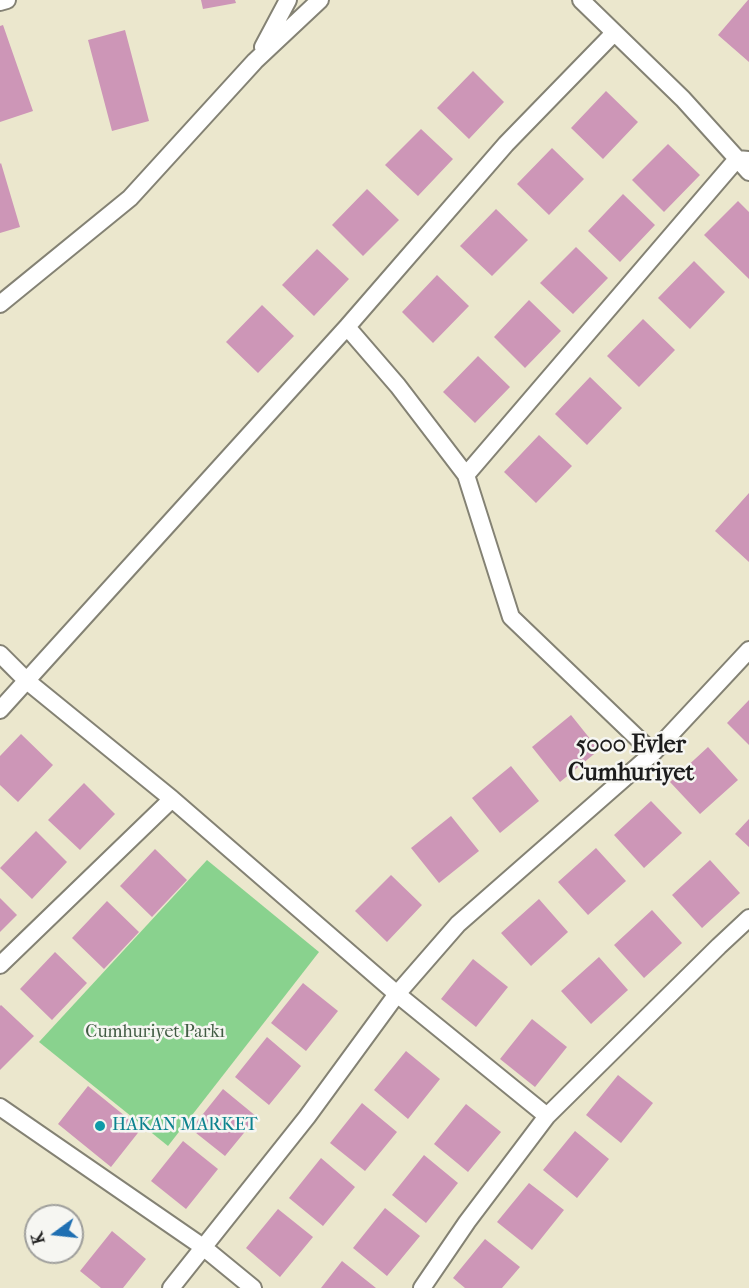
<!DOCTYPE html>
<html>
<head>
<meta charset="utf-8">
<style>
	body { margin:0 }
	#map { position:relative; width:749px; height:1288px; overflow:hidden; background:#ebe7cd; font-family:"IM FELL French Canon",serif }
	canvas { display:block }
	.north { position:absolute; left:24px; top:1204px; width:60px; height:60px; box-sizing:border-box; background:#f6f6f2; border:2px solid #9f9f9c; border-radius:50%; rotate:255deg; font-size:16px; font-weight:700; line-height:24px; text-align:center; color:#1c1c1c }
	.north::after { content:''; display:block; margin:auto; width:21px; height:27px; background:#1f6fb2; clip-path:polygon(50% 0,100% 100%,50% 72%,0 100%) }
</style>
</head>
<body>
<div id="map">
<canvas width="749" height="1288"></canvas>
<div class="north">K</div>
</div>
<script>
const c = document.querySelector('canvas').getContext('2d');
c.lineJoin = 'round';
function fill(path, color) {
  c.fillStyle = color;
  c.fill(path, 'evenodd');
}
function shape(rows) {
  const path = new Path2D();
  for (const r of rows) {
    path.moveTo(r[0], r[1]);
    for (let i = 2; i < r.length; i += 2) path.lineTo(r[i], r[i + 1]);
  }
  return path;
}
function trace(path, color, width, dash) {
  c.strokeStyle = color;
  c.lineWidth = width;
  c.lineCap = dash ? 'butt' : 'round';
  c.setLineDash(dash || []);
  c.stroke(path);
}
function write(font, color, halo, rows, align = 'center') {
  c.font = font + ' "IM FELL French Canon",serif';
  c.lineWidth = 5;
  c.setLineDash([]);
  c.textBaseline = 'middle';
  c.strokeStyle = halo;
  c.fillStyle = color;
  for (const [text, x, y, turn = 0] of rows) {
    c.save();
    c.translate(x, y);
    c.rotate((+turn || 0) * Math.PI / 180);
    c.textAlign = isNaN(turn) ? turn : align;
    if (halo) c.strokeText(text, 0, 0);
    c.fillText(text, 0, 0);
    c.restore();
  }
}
const green = shape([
	[207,860,319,952,168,1146,39,1042]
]);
const building = shape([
	[201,0,235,0,236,3,203,9],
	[748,0,749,0,749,62,718,35],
	[3,25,33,111,0,122,0,26],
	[125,30,149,121,112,131,88,40],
	[473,71,504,102,469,139,437,108],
	[606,91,638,122,603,159,571,128],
	[421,129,453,159,418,196,385,165],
	[668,144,700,175,664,212,632,180],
	[552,148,584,179,549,215,517,184],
	[1,163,20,227,0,233,0,164],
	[367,189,399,220,363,256,332,225],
	[623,194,655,225,620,262,588,231],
	[738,201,749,212,749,279,704,235],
	[496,209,528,240,492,276,460,246],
	[576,247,608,278,573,314,540,283],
	[317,249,349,279,314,316,282,285],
	[694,261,725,292,690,329,658,298],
	[437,275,469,306,433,343,402,312],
	[529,300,561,331,525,368,494,337],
	[262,305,294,336,258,373,226,342],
	[643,319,675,350,639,387,607,356],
	[478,356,510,387,475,423,443,392],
	[590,377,622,408,587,445,555,414],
	[539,435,572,466,536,503,504,472],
	[749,493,749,562,715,531],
	[749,700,749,745,727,723],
	[571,715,599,750,560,782,532,747],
	[21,734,53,765,18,802,0,785,0,756],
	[708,747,738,780,700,814,670,782],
	[511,766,539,801,500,833,472,798],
	[84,783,115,814,80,850,48,820],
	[651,801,682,833,644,868,614,835],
	[451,816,479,851,439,883,411,848],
	[749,819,749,847,735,834],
	[36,831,67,862,32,899,0,868],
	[596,848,626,881,588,915,558,882],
	[155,849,187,880,152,917,120,886],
	[710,860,740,893,702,928,672,895],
	[391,875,422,905,387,942,355,911],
	[0,898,17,915,0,932],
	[539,899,568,932,531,966,501,933],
	[107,901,139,932,104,969,72,938],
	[652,910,682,943,644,978,614,945],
	[55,952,87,983,52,1020,20,989],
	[599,957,628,990,591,1024,561,991],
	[473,959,508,987,476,1027,441,999],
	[303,983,338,1011,306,1051,271,1023],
	[1,1005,34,1036,0,1070,0,1006],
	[532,1019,567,1047,535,1087,500,1059],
	[267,1037,301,1066,269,1105,235,1077],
	[406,1051,440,1079,408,1119,374,1090],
	[618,1075,653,1103,621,1143,586,1115],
	[88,1086,141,1129,111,1167,58,1124],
	[223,1089,257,1117,225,1156,191,1129],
	[362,1103,397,1132,365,1171,330,1143],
	[466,1104,501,1132,468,1172,434,1144],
	[575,1131,609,1159,577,1198,543,1170],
	[183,1141,218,1169,186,1209,151,1181],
	[424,1155,458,1183,426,1223,392,1195],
	[321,1158,355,1187,323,1226,289,1198],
	[529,1183,564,1210,532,1250,497,1222],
	[385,1208,420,1236,387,1276,353,1248],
	[278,1209,313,1237,280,1277,246,1248],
	[112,1231,146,1259,123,1288,101,1288,80,1271],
	[485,1239,520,1267,502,1288,465,1288,453,1278],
	[342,1261,376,1288,321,1288]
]);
const street = shape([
	[581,0,683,99,749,172],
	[0,2,7,0],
	[263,47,288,0],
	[0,304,130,198,255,61,320,0],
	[347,327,398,386,466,475,511,617,653,753],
	[466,475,737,159,749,160],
	[0,654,27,681,172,799,397,994,547,1116],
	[0,710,347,327,506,144,614,33],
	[0,965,172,799],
	[0,1107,203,1247,253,1288],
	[171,1288,307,1117,397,994,458,924,653,753,749,650],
	[422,1288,467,1222,547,1116,719,946,749,918]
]);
const markers = [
	[100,1126,6,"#0f9aa8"]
];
const parkNames = [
	["Cumhuriyet Parkı",155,1033]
];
const cultureNames = [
	["HAKAN MARKET",112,1126]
];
const districtNames = [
	["5000 Evler",631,746],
	["Cumhuriyet",631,774]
];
fill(green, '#89d28e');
fill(building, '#cd96b7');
trace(street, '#848274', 20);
trace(street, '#fff', 16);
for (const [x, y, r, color] of markers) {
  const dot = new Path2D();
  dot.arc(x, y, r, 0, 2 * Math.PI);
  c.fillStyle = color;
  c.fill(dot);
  trace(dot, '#f6f6f2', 2);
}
write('18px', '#425c44', '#f6f6f2', parkNames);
write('18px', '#0d838f', '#f6f6f2', cultureNames, 'left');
write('bold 24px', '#1c1c1c', '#f6f6f2', districtNames);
</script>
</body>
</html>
